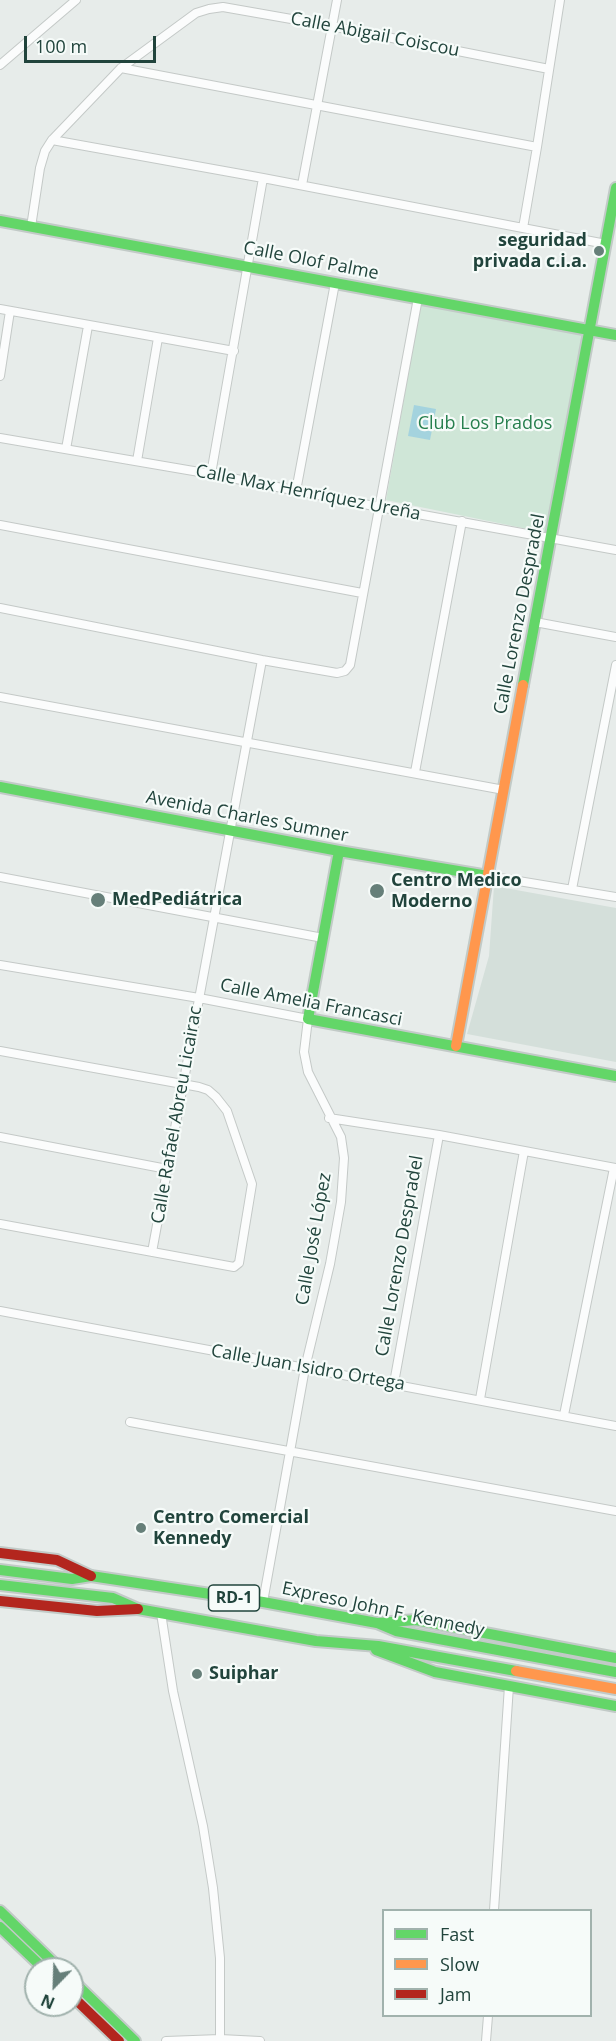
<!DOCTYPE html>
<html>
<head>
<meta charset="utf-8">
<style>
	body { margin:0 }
	#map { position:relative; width:616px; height:2041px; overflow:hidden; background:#e7ecea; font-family:"Open Sans",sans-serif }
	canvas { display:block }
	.legend { position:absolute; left:382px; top:1909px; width:210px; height:108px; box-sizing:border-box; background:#f6fbf9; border:2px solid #a1b2ad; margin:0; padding:8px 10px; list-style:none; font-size:18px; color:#21443c }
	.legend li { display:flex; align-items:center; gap:12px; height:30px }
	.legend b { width:30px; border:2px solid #a1b2ad }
	.north { position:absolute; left:24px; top:1957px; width:60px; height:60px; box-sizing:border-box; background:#f6fbf9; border:2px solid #a1b2ad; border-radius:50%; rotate:203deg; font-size:16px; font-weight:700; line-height:24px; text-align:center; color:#21443c }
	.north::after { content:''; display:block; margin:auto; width:21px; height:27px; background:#667f79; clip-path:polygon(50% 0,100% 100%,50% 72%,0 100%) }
	.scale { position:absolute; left:24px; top:36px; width:132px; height:27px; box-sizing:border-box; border:3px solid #21443c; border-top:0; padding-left:8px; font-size:18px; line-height:21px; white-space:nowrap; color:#21443c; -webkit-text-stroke:4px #f6fbf9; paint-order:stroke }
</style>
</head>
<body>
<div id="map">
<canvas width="616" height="2041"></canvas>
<ul class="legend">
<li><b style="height:8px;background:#63d668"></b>Fast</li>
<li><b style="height:8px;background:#ff974d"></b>Slow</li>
<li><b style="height:8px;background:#b3261e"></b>Jam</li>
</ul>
<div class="north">N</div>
<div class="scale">100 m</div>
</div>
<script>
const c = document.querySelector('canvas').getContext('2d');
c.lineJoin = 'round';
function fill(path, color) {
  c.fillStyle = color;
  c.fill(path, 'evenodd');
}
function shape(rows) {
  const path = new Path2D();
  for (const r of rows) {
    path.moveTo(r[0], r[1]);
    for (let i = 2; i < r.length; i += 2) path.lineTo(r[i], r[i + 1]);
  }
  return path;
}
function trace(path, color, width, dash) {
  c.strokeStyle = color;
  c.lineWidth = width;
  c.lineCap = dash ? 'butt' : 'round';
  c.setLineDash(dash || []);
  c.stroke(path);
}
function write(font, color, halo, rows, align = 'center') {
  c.font = font + ' "Open Sans",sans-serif';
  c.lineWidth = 4.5;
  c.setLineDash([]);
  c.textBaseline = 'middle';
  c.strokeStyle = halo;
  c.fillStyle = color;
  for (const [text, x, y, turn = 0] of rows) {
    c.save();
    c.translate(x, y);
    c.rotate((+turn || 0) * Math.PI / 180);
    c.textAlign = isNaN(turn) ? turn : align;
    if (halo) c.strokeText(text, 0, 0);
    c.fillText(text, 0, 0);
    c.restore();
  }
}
const built = shape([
	[494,886,616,908,616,1062,467,1034,489,956]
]);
const green = shape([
	[421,303,586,334,552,534,386,500]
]);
const water = shape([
	[414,405,436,409,430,440,408,436]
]);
const street = shape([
	[0,65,76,0],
	[121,68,537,147],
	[52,140,263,178,606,244],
	[302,185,337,0],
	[31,227,40,168,45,151,52,140,121,68,196,13,209,9,223,7,331,26,549,69],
	[523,228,537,147,560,0],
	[0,309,234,351],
	[0,376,10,311],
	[0,438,211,474,379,507,616,550],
	[66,449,88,326],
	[137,461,158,338],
	[211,474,263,178],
	[296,491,335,283],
	[0,525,362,593],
	[0,608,262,660,337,673,345,671,350,665,418,298],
	[535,622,616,637],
	[0,697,504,790],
	[415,772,462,521],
	[488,876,616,897],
	[0,877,323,938],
	[572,889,616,665],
	[0,965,199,998,308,1019,304,1052,308,1072,341,1137,344,1158,341,1202,330,1264,305,1368,263,1602],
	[0,1051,199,1087,208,1090,216,1097,227,1111,252,1184,239,1263,234,1267,0,1224],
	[329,1118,439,1135,616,1168],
	[0,1137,167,1169],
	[152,1252,262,660],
	[0,1311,616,1426],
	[394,1383,439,1135],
	[480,1399,524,1151],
	[564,1415,614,1168],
	[130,1422,616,1511],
	[161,1613,173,1691,203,1826,213,1888,220,1958,220,2039],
	[494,1910,509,1686],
	[166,2041,220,2039,260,2041],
	[486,2041,488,2016]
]);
const fast = shape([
	[0,221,616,335],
	[523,685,616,188],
	[0,787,339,851,488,876],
	[339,851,308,1019,616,1076],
	[0,1570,72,1579,91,1576,263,1602,377,1623,396,1631,616,1672],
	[0,1585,113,1598,138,1609,316,1641,378,1646,516,1671],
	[378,1623,416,1620,616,1658],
	[376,1650,435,1672,616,1706],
	[0,1911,60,1969],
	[0,1927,44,1969],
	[72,1980,135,2041]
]);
const slow = shape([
	[456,1046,523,685],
	[516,1671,616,1689]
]);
const jam = shape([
	[0,1553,57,1560,91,1576],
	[0,1601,97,1611,138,1609],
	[72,1996,119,2041]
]);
const markers = [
	[599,251,6,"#667f79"],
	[377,891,8,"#667f79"],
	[98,900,8,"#667f79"],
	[141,1528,6,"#667f79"],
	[197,1674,6,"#667f79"]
];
const shields = [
	[234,1598,51]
];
const shieldNames = [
	["RD-1",234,1598]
];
const streetNames = [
	["Calle Abigail Coiscou",375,35,11],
	["Calle Olof Palme",311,261,11],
	["Calle Max Henríquez Ureña",308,493,11],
	["Calle Lorenzo Despradel",520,614,-79],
	["Avenida Charles Sumner",247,817,11],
	["Calle Amelia Francasci",311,1003,11],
	["Calle Rafael Abreu Licairac",177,1115,-80],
	["Calle José López",314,1239,-80],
	["Calle Lorenzo Despradel",400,1256,-80],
	["Calle Juan Isidro Ortega",308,1368,10],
	["Expreso John F. Kennedy",383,1610,12]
];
const poiNames = [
	["seguridad",587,241,"right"],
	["privada c.i.a.",587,262,"right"],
	["Centro Medico",391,881],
	["Moderno",391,902],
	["MedPediátrica",112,900],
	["Centro Comercial",153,1518],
	["Kennedy",153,1539],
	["Suiphar",209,1674]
];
const parkNames = [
	["Club Los Prados",485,424]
];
fill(built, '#d4dfda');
fill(green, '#cfe6d7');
fill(water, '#a4d3de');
trace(street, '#c4c9c7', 10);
trace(fast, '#c2cac7', 14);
trace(slow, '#c2cac7', 14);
trace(jam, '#c2cac7', 14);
trace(street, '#fbfcfc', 8);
trace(fast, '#63d668', 10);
trace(slow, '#ff974d', 10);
trace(jam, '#b3261e', 10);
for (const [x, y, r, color] of markers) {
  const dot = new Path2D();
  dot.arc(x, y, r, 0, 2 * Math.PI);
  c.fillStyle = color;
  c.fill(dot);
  trace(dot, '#f6fbf9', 2);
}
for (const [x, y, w] of shields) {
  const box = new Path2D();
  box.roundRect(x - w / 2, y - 13, w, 26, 4.5);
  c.fillStyle = '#f6fbf9';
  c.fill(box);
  trace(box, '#21443c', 1.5);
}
write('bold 16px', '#21443c', null, shieldNames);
write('18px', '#21443c', '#f6fbf9', streetNames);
write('bold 18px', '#21443c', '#f6fbf9', poiNames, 'left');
write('18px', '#277f4e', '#f6fbf9', parkNames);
</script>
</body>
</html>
